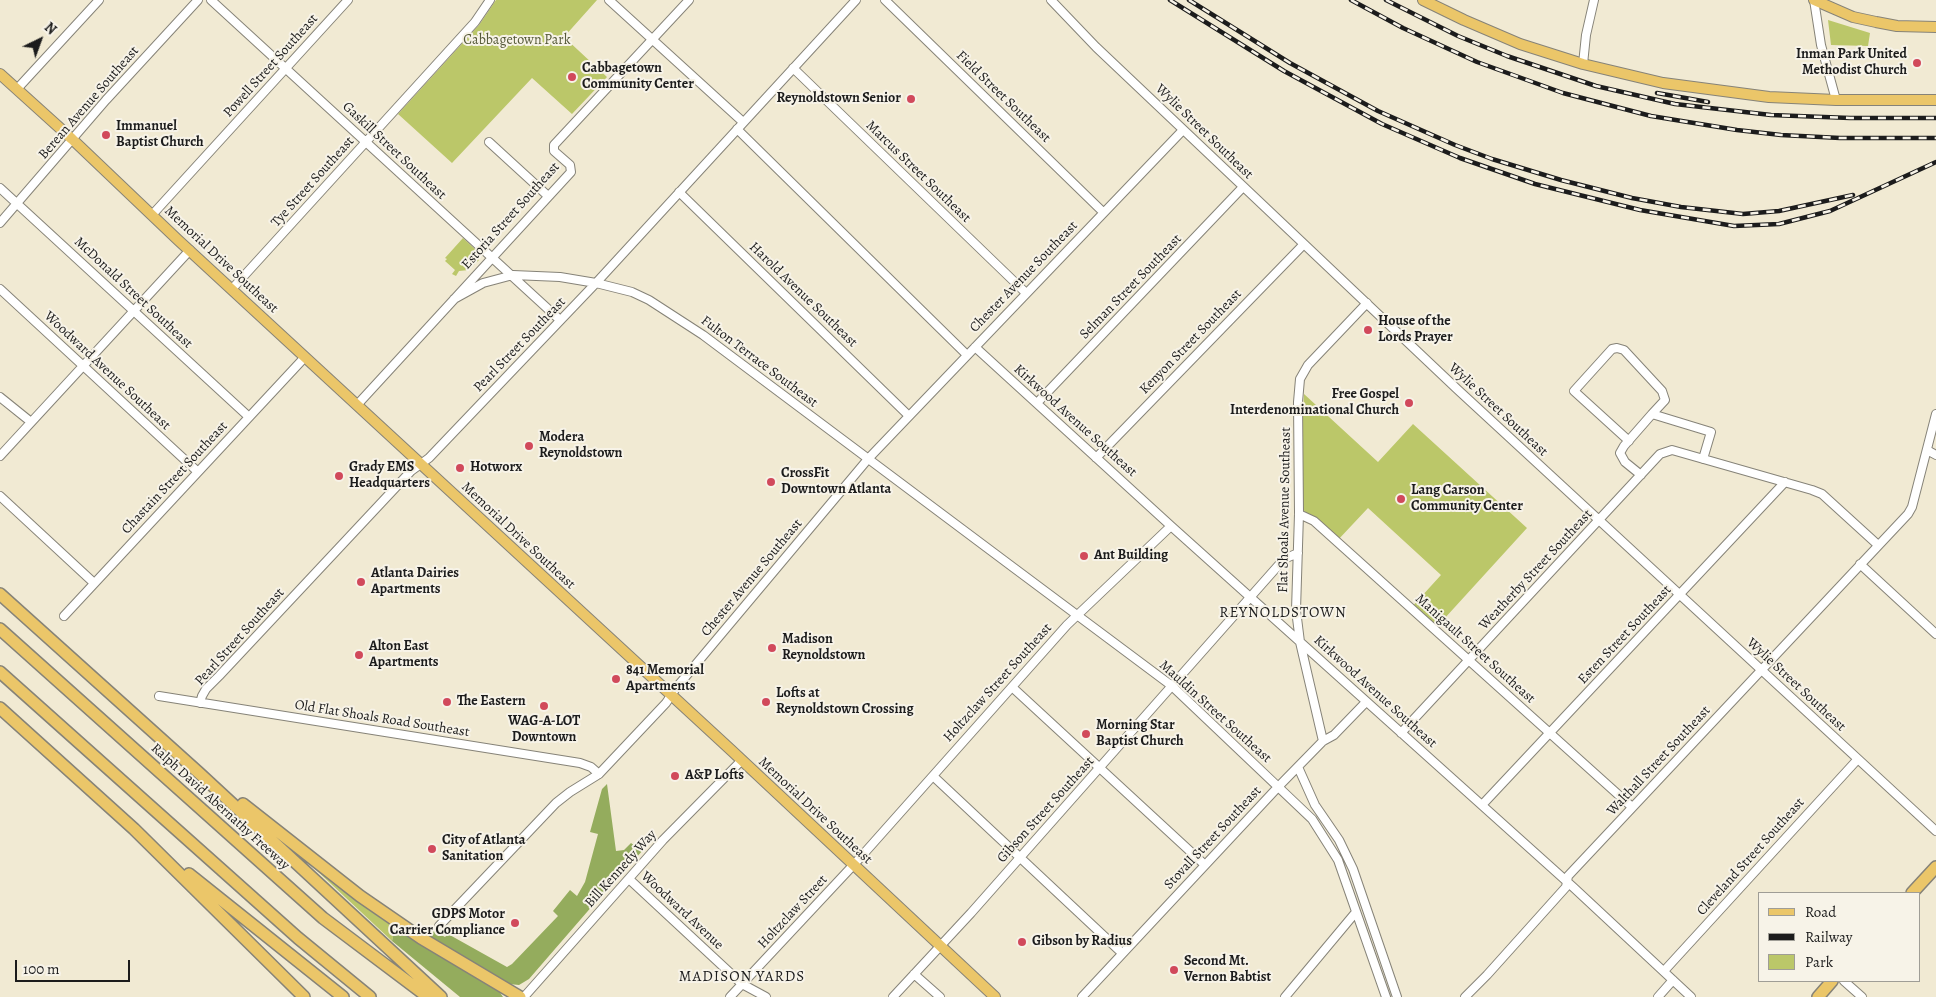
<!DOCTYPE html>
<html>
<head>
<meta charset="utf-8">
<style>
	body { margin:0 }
	#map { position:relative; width:1936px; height:997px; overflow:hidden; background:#f1ead3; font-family:Alegreya,serif }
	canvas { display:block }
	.legend { position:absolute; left:1758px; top:892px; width:162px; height:90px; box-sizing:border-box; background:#f7f3e8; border:1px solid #9f9d96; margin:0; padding:6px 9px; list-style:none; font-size:15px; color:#1c1c1c }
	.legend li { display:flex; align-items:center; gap:10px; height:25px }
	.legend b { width:25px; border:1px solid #9f9d96 }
	.north { position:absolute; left:15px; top:15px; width:50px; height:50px; -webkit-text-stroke:4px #f7f3e8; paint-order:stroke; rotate:42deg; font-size:14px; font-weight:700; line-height:20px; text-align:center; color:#1c1c1c }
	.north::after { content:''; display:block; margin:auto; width:18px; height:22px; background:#1c1c1c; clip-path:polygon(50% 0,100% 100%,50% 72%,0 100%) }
	.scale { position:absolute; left:15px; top:960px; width:115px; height:22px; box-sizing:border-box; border:2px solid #1c1c1c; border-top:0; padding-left:6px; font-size:15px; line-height:18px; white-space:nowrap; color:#1c1c1c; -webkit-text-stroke:4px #f7f3e8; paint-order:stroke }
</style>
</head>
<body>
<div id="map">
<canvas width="1936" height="997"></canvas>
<ul class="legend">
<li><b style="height:6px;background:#ebc669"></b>Road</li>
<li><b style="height:6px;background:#1c1c1c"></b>Railway</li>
<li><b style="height:14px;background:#bbc769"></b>Park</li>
</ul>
<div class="north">N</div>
<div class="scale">100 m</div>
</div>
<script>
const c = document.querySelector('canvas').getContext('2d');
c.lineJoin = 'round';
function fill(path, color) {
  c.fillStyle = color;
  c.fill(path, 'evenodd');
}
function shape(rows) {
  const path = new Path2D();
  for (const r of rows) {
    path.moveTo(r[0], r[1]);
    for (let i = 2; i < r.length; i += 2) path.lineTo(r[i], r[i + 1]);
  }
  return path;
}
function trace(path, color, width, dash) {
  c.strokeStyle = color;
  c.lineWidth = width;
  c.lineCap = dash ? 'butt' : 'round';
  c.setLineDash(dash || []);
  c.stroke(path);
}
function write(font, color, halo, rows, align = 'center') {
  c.font = font + ' Alegreya,serif';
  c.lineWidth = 4;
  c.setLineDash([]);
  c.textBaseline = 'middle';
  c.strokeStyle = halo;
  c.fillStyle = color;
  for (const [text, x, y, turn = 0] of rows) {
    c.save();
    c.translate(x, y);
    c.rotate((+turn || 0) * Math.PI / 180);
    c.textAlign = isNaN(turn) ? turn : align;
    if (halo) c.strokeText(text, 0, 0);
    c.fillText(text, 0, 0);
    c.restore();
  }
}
const green = shape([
	[496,0,597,0,564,37,607,77,572,114,532,78,452,163,398,114,479,25],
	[1828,20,1870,33,1868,46,1831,45],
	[463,238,478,252,479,260,469,270,459,271,456,276,452,274,455,270,445,261,447,259,445,258],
	[1304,394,1378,462,1413,424,1527,528,1434,630,1410,609,1441,575,1368,508,1337,541,1299,506],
	[298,853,358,902,395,928,392,941]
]);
const forest = shape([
	[607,784,616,851,624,850,631,843,635,846,638,843,644,849,600,897,529,979,519,985,509,984,424,934,428,928,445,937,448,934,507,967,512,964,558,916,553,911,570,890,577,896,585,882,598,834,590,832,602,789],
	[395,928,497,988,503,997,460,997,392,941]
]);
const minor = shape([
	[211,0,560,320],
	[609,0,743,122],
	[885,0,1103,212],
	[1051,0,1096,47,1457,389,1936,831],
	[1814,0,1821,45,1836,100],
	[1583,64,1586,35,1594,0],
	[793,68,1026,293],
	[17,89,99,0],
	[737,129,967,355],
	[489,142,548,196],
	[0,188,249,417],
	[679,192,909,416],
	[152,215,348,0],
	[0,223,106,100,198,0],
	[0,289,198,472],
	[232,289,475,22,490,0],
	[454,299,483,283,513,275,560,277,596,283,632,292,649,300,703,335,1014,568,1172,686,1312,819,1338,860,1386,997],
	[975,347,1171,526,1573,887,1691,997],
	[0,397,31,422],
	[1037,403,1243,187],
	[357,405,571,172,570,165,554,151,554,145,689,0],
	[1629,441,1574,391,1612,349,1617,348,1624,350,1662,391,1665,400,1652,414],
	[1927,450,1936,455],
	[0,456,190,250],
	[1096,458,1304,244],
	[1641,475,1625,462,1620,453,1624,446,1652,414,1711,432,1703,459],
	[0,496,94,583],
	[1299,514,1314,521,1632,807],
	[1860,564,1936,634],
	[64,616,305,357],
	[1012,687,1205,865],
	[159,696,580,763,591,767,599,774],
	[200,703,202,696,206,689,219,676,411,471,429,458,596,283,856,0],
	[1401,733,1660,454,1672,450,1812,490,1822,494,1878,545],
	[1323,741,1300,642,1296,610,1299,514,1298,402,1300,379,1308,365,1367,303],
	[1298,767,1315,805,1339,840,1353,869,1397,997],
	[933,776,1122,953],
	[1482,805,1785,482],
	[629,879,742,984,766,997],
	[439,926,556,803,570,792,599,774,666,703,676,688,868,459,1183,130],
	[1664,971,1857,760],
	[914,974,940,997],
	[1844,981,1862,997],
	[524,997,663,840,741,761],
	[730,997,859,859,1067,625,1171,526],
	[893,997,971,913,1284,559,1298,553],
	[1082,997,1278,787,1323,741,1334,735,1366,702],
	[1285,997,1356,912],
	[1465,997,1487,975,1566,887,1568,876,1908,514,1912,507,1936,414],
	[1658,997,1673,980]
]);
const major = shape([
	[1423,0,1464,20,1520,44,1583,64,1663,83,1769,97,1836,100,1936,100],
	[1814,0,1853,17,1876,22,1897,26,1936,27],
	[0,74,72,139,178,240,731,750,995,997]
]);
const highway = shape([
	[0,594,199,773,441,997],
	[0,629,323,918,428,997],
	[0,672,298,938,370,997],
	[0,708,134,829,304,997],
	[243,804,360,896,421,938,520,997],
	[189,874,343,997],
	[1912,893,1936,867],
	[1818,997,1832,981]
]);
const rail = shape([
	[1170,0,1284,71,1382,124,1460,158,1535,184,1640,210,1734,226,1779,224,1830,211,1936,162],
	[1189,0,1290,63,1378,111,1455,145,1492,159,1561,180,1632,198,1681,207,1743,214,1779,211,1853,195],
	[1351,0,1403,28,1477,62,1563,93,1651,116,1737,130,1781,135,1840,138,1936,138],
	[1386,0,1458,36,1507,56,1596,86,1675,104,1771,115,1850,118,1936,118],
	[1657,93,1708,102]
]);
const markers = [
	[1917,63,5,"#d1495b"],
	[572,77,5,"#d1495b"],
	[911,99,5,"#d1495b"],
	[106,135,5,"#d1495b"],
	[1368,330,5,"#d1495b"],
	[1409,403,5,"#d1495b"],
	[529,446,5,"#d1495b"],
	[460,468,5,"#d1495b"],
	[339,476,5,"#d1495b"],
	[771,482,5,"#d1495b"],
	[1401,499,5,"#d1495b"],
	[1084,556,5,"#d1495b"],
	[361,582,5,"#d1495b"],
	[772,648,5,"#d1495b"],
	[359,655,5,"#d1495b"],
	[616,679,5,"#d1495b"],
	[447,702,5,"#d1495b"],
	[766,702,5,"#d1495b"],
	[544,706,5,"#d1495b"],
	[1086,734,5,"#d1495b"],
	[675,776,5,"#d1495b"],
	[432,849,5,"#d1495b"],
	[515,923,5,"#d1495b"],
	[1022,942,5,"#d1495b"],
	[1174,970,5,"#d1495b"]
];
const parkNames = [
	["Cabbagetown Park",517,41]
];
const poiNames = [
	["Inman Park United",1907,55,"right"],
	["Methodist Church",1907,71,"right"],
	["Cabbagetown",582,69],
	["Community Center",582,85],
	["Reynoldstown Senior",901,99,"right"],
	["Immanuel",116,127],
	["Baptist Church",116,143],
	["House of the",1378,322],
	["Lords Prayer",1378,338],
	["Free Gospel",1399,395,"right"],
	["Interdenominational Church",1399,411,"right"],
	["Modera",539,438],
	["Reynoldstown",539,454],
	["Grady EMS",349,468],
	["Headquarters",349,484],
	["Hotworx",470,468],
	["CrossFit",781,474],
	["Downtown Atlanta",781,490],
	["Lang Carson",1411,491],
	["Community Center",1411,507],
	["Ant Building",1094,556],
	["Atlanta Dairies",371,574],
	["Apartments",371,590],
	["Madison",782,640],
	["Reynoldstown",782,656],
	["Alton East",369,647],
	["Apartments",369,663],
	["841 Memorial",626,671],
	["Apartments",626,687],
	["Lofts at",776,694],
	["Reynoldstown Crossing",776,710],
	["The Eastern",457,702],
	["WAG-A-LOT",544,722,"center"],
	["Downtown",544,738,"center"],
	["Morning Star",1096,726],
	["Baptist Church",1096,742],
	["A&P Lofts",685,776],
	["City of Atlanta",442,841],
	["Sanitation",442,857],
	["GDPS Motor",505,915,"right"],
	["Carrier Compliance",505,931,"right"],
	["Gibson by Radius",1032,942],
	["Second Mt.",1184,962],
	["Vernon Babtist",1184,978]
];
const streetNames = [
	["Powell Street Southeast",271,66,-48],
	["Field Street Southeast",1003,97,44],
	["Berean Avenue Southeast",89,103,-49],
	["Wylie Street Southeast",1204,132,44],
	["Gaskill Street Southeast",394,151,43],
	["Marcus Street Southeast",918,172,44],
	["Tye Street Southeast",313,182,-48],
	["Estoria Street Southeast",511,216,-48],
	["Memorial Drive Southeast",221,260,43],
	["Chester Avenue Southeast",1024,277,-46],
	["Selman Street Southeast",1131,287,-46],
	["McDonald Street Southeast",133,293,43],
	["Harold Avenue Southeast",803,295,44],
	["Kenyon Street Southeast",1191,342,-46],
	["Pearl Street Southeast",520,345,-46],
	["Fulton Terrace Southeast",759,362,37],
	["Woodward Avenue Southeast",107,371,43],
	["Wylie Street Southeast",1498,410,43],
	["Kirkwood Avenue Southeast",1075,421,42],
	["Chastain Street Southeast",175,478,-47],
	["Flat Shoals Avenue Southeast",1285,510,-89],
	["Memorial Drive Southeast",518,536,43],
	["Weatherby Street Southeast",1536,570,-47],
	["Chester Avenue Southeast",752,578,-50],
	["Esten Street Southeast",1625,635,-47],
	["Pearl Street Southeast",240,637,-48],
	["Manigault Street Southeast",1475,649,42],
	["Holtzclaw Street Southeast",998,683,-48],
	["Wylie Street Southeast",1796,685,43],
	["Kirkwood Avenue Southeast",1375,692,42],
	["Mauldin Street Southeast",1215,712,42],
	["Old Flat Shoals Road Southeast",382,719,9],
	["Walthall Street Southeast",1659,761,-47],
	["Ralph David Abernathy Freeway",220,807,42],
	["Gibson Street Southeast",1046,810,-48],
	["Memorial Drive Southeast",815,811,43],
	["Stovall Street Southeast",1213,838,-47],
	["Cleveland Street Southeast",1751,857,-48],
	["Bill Kennedy Way",621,869,-48],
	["Woodward Avenue",682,911,43],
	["Holtzclaw Street",793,912,-47]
];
const neighbourhoodNames = [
	["REYNOLDSTOWN",1283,613],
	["MADISON YARDS",742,977]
];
fill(green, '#bbc769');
fill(forest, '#94ac5d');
trace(minor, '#868378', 10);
trace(major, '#868378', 12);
trace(highway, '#868378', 14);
trace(minor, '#fff', 8);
trace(major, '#ebc669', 10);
trace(highway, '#ebc669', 11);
trace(rail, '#1c1c1c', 4.5);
trace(rail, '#f7f3e8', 2.5, [8]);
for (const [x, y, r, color] of markers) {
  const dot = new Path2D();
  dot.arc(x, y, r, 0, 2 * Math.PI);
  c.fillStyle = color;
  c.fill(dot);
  trace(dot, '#f7f3e8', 2);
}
write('14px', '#545837', '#f7f3e8', parkNames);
write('bold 14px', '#1c1c1c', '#f7f3e8', poiNames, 'left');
write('14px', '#1c1c1c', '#f7f3e8', streetNames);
c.letterSpacing = '1px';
write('15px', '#1c1c1c', '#f7f3e8', neighbourhoodNames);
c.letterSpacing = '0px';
</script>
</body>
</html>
